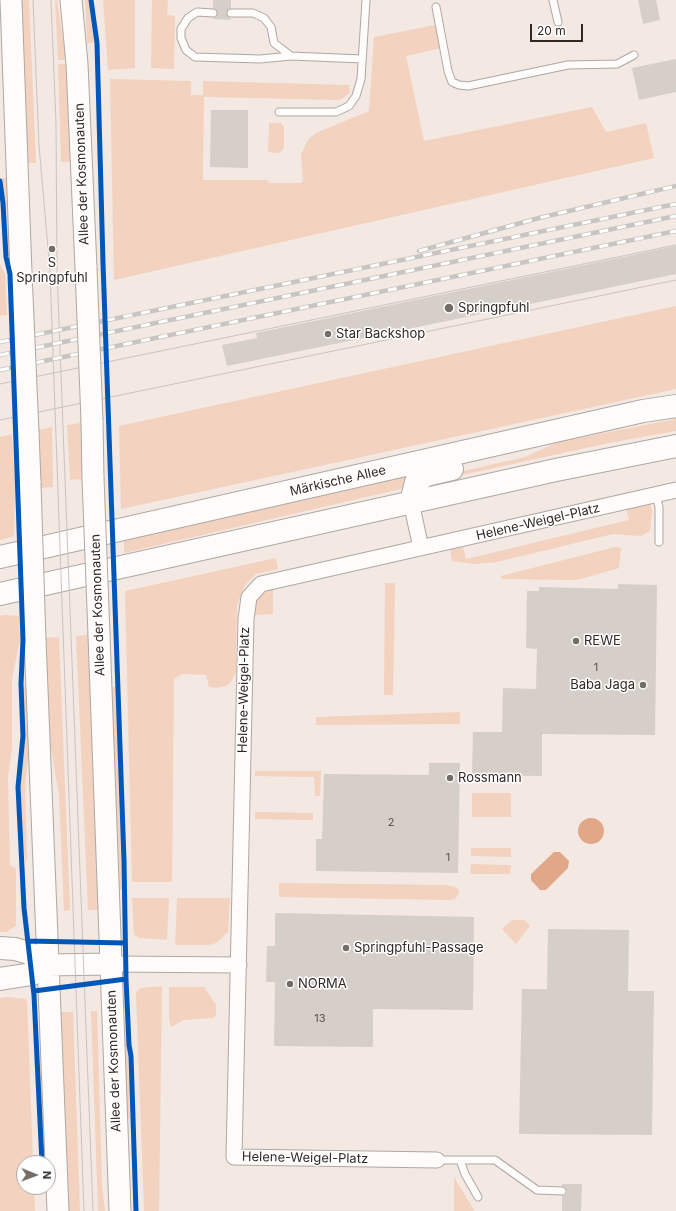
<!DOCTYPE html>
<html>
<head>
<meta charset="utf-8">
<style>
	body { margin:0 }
	#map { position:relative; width:676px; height:1211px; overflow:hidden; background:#f3e8e2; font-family:Inter,sans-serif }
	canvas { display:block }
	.north { position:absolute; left:16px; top:1155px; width:40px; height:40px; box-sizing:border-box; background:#fff; border:1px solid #aca9a8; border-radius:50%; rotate:91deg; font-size:11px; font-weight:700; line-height:16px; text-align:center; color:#302925 }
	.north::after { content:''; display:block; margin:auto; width:14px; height:18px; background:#746c67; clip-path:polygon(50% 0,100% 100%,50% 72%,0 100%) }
	.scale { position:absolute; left:530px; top:24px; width:53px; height:18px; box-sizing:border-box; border:2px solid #302925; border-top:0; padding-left:5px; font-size:12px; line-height:14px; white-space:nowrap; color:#302925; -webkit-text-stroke:3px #fff; paint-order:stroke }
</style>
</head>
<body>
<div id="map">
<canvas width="676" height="1211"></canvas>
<div class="north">N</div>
<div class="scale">20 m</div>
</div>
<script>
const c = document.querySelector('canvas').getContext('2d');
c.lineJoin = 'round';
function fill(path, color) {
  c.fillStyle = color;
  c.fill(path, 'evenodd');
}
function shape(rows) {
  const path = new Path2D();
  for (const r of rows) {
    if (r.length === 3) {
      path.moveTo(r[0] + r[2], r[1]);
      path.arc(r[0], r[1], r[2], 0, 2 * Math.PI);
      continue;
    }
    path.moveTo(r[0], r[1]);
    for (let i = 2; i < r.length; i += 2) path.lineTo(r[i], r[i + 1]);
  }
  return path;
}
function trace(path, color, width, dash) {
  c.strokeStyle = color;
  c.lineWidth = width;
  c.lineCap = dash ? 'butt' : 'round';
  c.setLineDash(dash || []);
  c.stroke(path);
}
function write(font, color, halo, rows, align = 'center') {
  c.font = font + ' Inter,sans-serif';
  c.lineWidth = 3;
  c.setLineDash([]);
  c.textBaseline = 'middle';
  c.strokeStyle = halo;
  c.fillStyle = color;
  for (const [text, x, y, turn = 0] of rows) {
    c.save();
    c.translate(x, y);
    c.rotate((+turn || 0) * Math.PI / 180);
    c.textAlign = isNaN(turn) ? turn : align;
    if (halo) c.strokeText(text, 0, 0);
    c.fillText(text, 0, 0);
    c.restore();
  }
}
const green = shape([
	[20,0,29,0,36,163,27,163],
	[55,0,57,0,66,60,58,60],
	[85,0,89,0,94,43,87,43],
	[103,0,135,0,135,68,108,70],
	[152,0,168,0,167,15,175,16,174,69,151,68],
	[435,25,441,48,406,56,424,141,592,107,606,132,646,123,654,158,114,280,110,79,191,81,191,95,203,95,203,81,349,85,350,93,340,100,204,97,203,180,267,180,270,183,301,183,303,181,301,154,308,140,316,133,369,111,374,37],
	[58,64,67,64,72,162,61,162],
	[269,123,281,123,284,127,284,148,280,153,268,152],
	[2,178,9,178,13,255,8,254,6,204],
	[0,264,5,274,7,315,0,316],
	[676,306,676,389,121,509,119,426],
	[676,419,676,431,609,443,439,480,446,475,525,457,558,442],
	[81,423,83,479,70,480,67,425],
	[52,427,53,487,41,488,38,430],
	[12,434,15,484,14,536,0,540,0,437],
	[414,475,414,478,401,489,124,553,124,541],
	[650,503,652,511,650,531,641,536,613,534,497,562,475,564,452,561,450,549,463,547,466,559,629,520,626,508],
	[615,547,621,548,619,568,577,580,501,579,501,576],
	[276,558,278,569,256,574,245,585,237,605,236,672,231,682,226,686,216,688,209,687,206,675,182,674,174,679,172,882,132,882,125,591],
	[385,583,395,583,393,695,384,695],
	[273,589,273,614,254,615,256,597],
	[4,615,19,616,20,639,12,679,12,748,8,777,10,865,16,869,16,926,6,932,0,932,0,616],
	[88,635,90,638,100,910,88,910,76,636],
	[59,637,70,910,64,911,59,795,49,737,46,638],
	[28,684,30,742,25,784,27,861,25,861,21,831,20,787,25,740,23,685],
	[111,687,116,687,122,890,118,890],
	[460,712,460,724,316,725,316,717],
	[255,771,321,771,320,796,315,796,314,777,255,776],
	[472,793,511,793,511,817,472,817],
	[255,812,313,813,313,820,255,819],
	[471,848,511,848,511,857,471,856],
	[471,864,511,865,510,874,470,874],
	[279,883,446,885,458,888,459,893,456,898,451,900,279,897],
	[132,898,169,898,167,940,140,938,134,935],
	[177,898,230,898,228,932,216,943,208,945,175,945],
	[512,920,525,920,530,926,516,944,502,929],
	[162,986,159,1211,144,1211,136,993,140,988],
	[169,987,204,987,216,1005,216,1016,212,1018,184,1020,171,1027,169,1020],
	[7,997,27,999,33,1163,24,1163,24,1187,34,1187,35,1211,0,1211,0,998],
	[91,1011,97,1011,102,1186,105,1211,98,1211],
	[61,1012,73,1012,80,1211,69,1211],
	[123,1028,126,1028,128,1052,130,1119,126,1119],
	[39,1033,42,1033,47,1163,42,1163],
	[454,1177,474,1210,474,1211,454,1211]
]);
const water = shape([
	[591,831,13],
	[554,852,560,852,569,861,568,868,546,890,540,890,531,880,531,874]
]);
const building = shape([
	[213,0,231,0,231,8,226,13,231,20,213,19,218,13,213,8],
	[638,0,656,0,660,20,643,24],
	[676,59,676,92,639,100,632,68],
	[211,110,248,110,248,168,210,167],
	[676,246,676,274,227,366,222,345,257,338,256,333],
	[618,584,657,585,655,735,542,734,542,776,472,775,473,732,502,732,503,688,536,689,537,649,526,648,527,591,539,591,539,587,618,589],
	[429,763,460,763,458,873,316,871,316,839,322,839,324,774,429,775],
	[275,913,474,917,473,1010,373,1009,373,1047,274,1046,275,982,266,982,267,946,275,946],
	[548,929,629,930,628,991,654,991,652,1135,519,1134,522,989,547,989],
	[562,1184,582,1184,581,1211,562,1211,562,1196,566,1194,567,1191,562,1186]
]);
const service = shape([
	[553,0,558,22],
	[436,7,448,71,452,82,459,85,468,86,568,65,617,64,634,55],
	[213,13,197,12,188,18,181,29,181,38,186,50,195,57,260,59,291,56,362,59],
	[231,13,253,13,264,18,271,27,274,43,291,56],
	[279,112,336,112,349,106,356,96,361,79,366,0],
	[656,495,659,507,659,542],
	[437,1160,495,1160,537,1190,562,1191],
	[460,1160,465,1174,478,1197]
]);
const minor = shape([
	[411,502,421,548],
	[111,964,239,965],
	[437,1160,234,1157,246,619,249,597,261,584,676,490]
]);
const secondary = shape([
	[11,0,21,273],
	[71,0,77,64,86,268],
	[92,421,93,478],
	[28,432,30,483],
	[99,635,120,1211],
	[35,640,58,1211],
	[47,965,111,964]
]);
const primary = shape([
	[411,502,416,482,426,475,452,469],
	[0,557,643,411,676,406],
	[0,594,556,470,676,446],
	[0,948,15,949,29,953,47,965,32,974,0,979]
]);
const tram = shape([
	[33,0,39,145,50,271,84,1211],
	[51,0,56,124,57,270,93,1211],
	[0,384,676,245],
	[0,420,676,280]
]);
const rail = shape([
	[419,251,539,218,676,186],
	[0,342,676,204],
	[0,355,676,216],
	[0,370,676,231]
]);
const secondaryBridge = shape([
	[86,268,92,421],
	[21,273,28,432],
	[93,478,99,635],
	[30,483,35,640]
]);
const cycleway = shape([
	[91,0,97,43,103,263,124,861,126,979,129,1045,131,1056,136,1211],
	[0,181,3,203,6,257,10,274,23,640,21,684,23,736,18,787,24,908,34,995,42,1163],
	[28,941,125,943],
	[34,991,126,979]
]);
const markers = [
	[52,249,4,"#746c67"],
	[449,308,5,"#746c67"],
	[328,334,4,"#746c67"],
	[576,641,4,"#746c67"],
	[643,685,4,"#746c67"],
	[450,778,4,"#746c67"],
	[346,948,4,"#746c67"],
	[290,984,4,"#746c67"]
];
const numberNames = [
	["1",596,668],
	["2",391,823],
	["1",448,858],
	["13",320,1019]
];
const streetNames = [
	["Allee der Kosmonauten",82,174,-92],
	["Märkische Allee",338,481,-13],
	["Helene-Weigel-Platz",538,522,-13],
	["Allee der Kosmonauten",98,605,-92],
	["Helene-Weigel-Platz",244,690,-89],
	["Allee der Kosmonauten",114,1061,-92],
	["Helene-Weigel-Platz",305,1158,1]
];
const poiNames = [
	["S",52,263,"center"],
	["Springpfuhl",52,278,"center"],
	["Springpfuhl",458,308],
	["Star Backshop",336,334],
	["REWE",584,641],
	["Baba Jaga",635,685,"right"],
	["Rossmann",458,778],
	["Springpfuhl-Passage",354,948],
	["NORMA",298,984]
];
fill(green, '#f3d2c0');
fill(water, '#e0a888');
fill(building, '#d6cec9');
trace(service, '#afa7a2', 9);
trace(minor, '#afa7a2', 17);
trace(secondary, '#afa7a2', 23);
trace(primary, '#afa7a2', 24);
trace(service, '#fdfcfb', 7);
trace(minor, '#fdfcfb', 15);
trace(secondary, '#fdfcfb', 21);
trace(primary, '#fdfcfb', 22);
trace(tram, '#c7c4c3', 1);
trace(rail, '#c7c4c3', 4.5);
trace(rail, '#fff', 3, [9]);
trace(secondaryBridge, '#afa7a2', 23, []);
trace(secondaryBridge, '#fdfcfb', 21);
trace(cycleway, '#0057b8', 5);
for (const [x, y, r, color] of markers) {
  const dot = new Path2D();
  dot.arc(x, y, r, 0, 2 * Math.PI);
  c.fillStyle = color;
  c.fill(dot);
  trace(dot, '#fff', 1.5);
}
write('11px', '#5a524e', null, numberNames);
write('13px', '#302925', '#fff', streetNames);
write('13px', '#302925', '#fff', poiNames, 'left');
</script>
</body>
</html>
